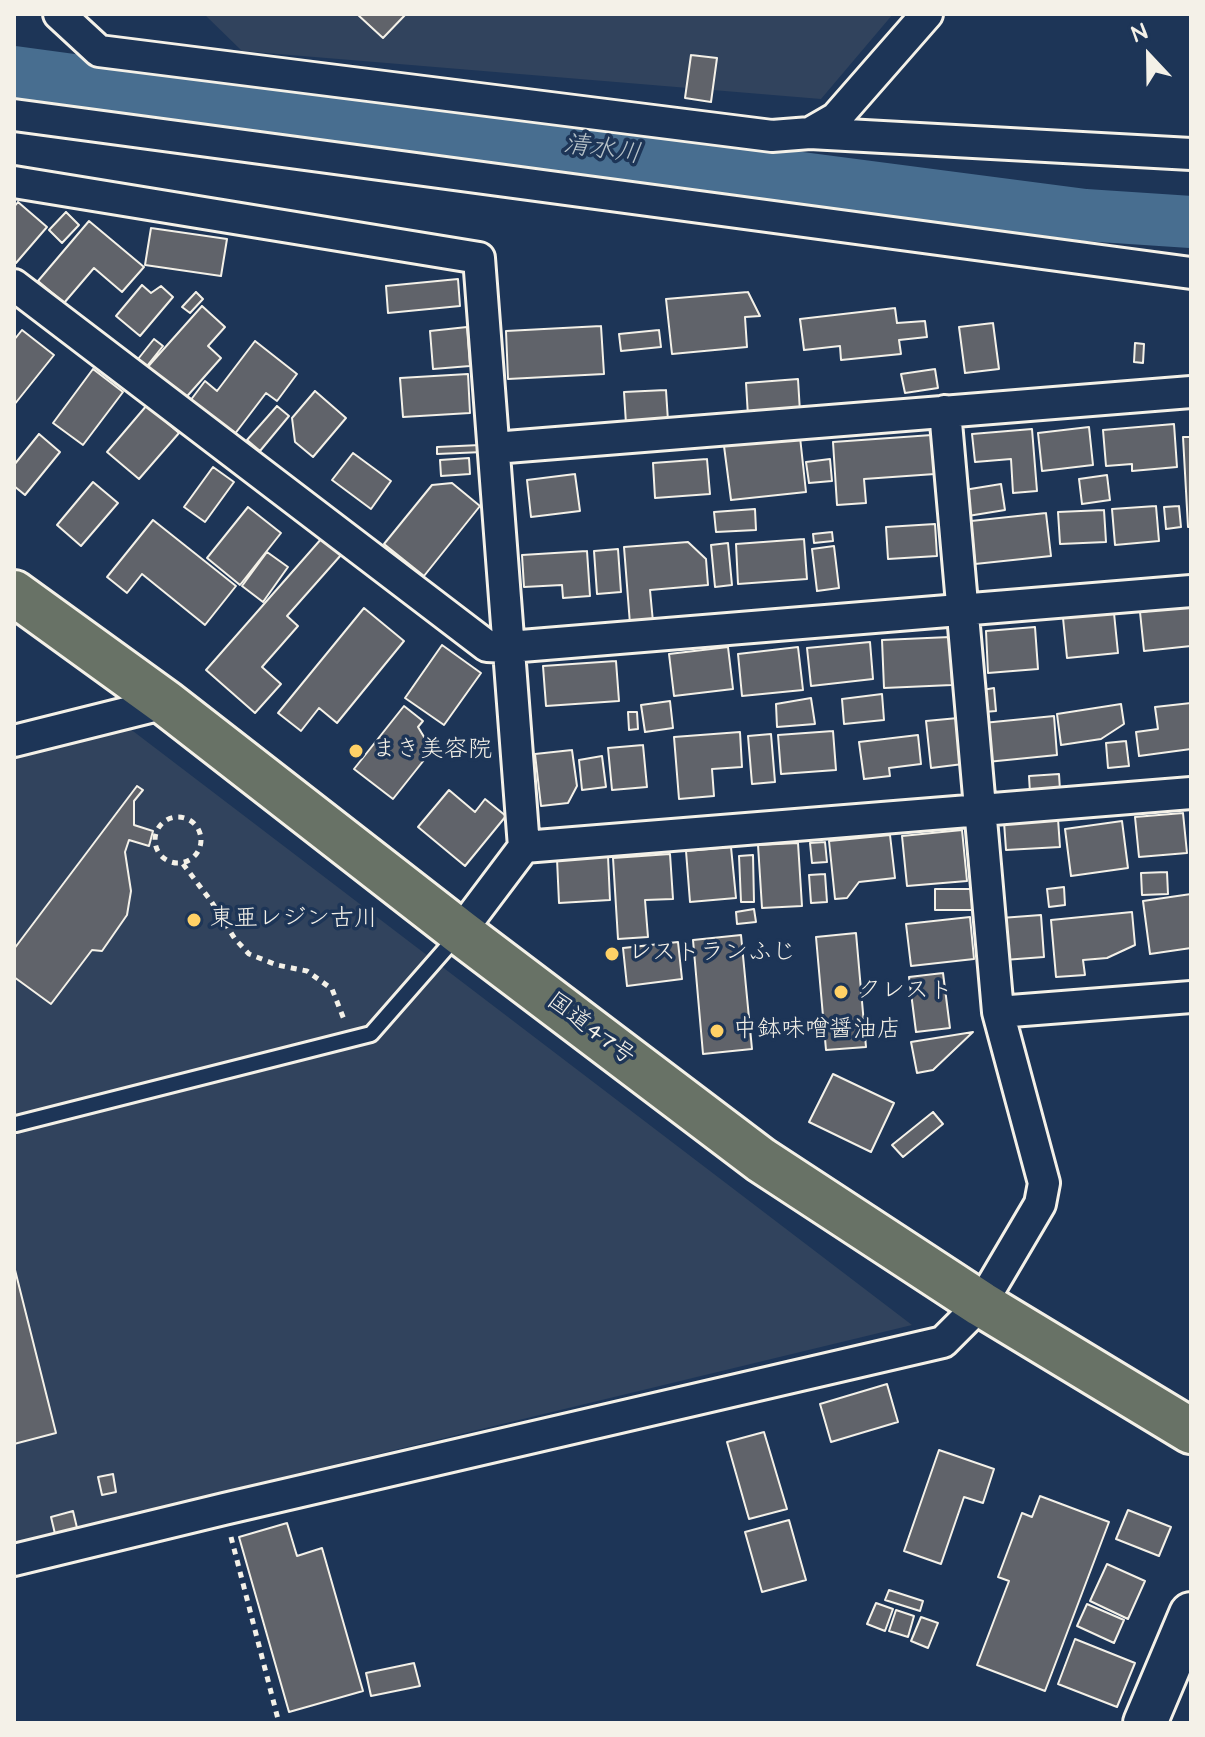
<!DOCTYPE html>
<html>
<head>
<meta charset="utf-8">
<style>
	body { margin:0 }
	#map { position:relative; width:1205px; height:1737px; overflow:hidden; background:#1d3557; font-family:"Architects Daughter",sans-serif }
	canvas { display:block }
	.frame { position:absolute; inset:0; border:16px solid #f4f1e8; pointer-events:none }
	.north { position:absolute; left:1109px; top:16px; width:80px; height:80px; -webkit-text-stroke:6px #1d3557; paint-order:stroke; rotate:338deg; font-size:22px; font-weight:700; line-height:32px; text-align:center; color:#f4f1e8 }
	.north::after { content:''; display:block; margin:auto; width:28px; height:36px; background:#f4f1e8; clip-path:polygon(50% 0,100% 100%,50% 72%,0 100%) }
</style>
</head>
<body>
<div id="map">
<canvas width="1205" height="1737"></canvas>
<div class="frame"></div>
<div class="north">N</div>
</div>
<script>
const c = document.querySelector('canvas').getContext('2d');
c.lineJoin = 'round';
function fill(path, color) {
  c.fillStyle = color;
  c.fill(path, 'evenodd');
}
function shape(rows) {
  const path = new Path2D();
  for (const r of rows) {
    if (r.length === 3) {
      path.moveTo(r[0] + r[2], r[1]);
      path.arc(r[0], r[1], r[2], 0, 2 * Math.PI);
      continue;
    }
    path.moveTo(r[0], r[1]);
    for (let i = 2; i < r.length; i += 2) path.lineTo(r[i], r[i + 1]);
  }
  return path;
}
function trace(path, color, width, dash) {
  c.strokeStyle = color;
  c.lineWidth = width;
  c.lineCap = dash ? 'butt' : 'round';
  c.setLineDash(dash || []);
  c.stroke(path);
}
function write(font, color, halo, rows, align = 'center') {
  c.font = font + ' "Architects Daughter","Klee One",sans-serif';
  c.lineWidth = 7;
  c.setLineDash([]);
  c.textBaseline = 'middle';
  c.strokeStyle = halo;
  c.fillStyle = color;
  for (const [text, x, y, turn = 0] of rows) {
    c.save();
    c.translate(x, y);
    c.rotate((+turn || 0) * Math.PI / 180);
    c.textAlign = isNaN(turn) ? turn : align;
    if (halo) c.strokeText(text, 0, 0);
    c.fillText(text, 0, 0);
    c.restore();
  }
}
const built = shape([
	[204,14,893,14,821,99,242,51],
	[129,728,912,1325,14,1542,14,757]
]);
const river = shape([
	[14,72,648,158,1085,215,1191,222]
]);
const building = shape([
	[357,14,406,14,383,38,357,14],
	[691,55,717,58,711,102,685,98,691,55],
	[18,202,47,227,16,263,14,261,14,207,18,202],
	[66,212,79,225,62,243,49,230,66,212],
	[89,221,144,267,122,292,94,268,64,303,38,281,89,221],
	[151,228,227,239,221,276,145,265,151,228],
	[458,279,460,306,388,313,386,286,458,279],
	[142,285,151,293,161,286,173,297,140,336,116,316,142,285],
	[196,292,203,299,190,313,182,307,196,292],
	[748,292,760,316,745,317,747,347,672,354,666,299,748,292],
	[202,306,225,327,208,346,221,358,182,402,145,370,202,306],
	[895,308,897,323,925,321,927,337,899,340,901,354,841,360,840,346,804,350,800,319,895,308],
	[993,323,999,369,965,373,959,327,993,323],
	[601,326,604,374,508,379,506,331,601,326],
	[467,327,470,366,433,369,430,331,467,327],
	[22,330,54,355,14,405,14,340,22,330],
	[659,330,661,347,621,351,619,334,659,330],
	[154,339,163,346,147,366,138,359,154,339],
	[255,341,297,374,277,401,266,393,231,439,187,405,205,381,217,391,255,341],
	[1135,343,1144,344,1143,363,1134,362,1135,343],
	[93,369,123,392,83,445,53,423,93,369],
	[935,369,938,388,905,393,901,374,935,369],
	[468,374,470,413,403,417,400,378,468,374],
	[798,379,800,412,748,416,746,383,798,379],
	[666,390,668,421,626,424,624,392,666,390],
	[315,391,346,418,313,457,295,442,292,418,315,391],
	[147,405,179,433,139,479,107,452,147,405],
	[277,406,289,416,260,451,247,440,277,406],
	[1174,424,1177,467,1132,471,1132,464,1106,466,1103,430,1174,424],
	[1089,427,1093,465,1042,471,1038,433,1089,427],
	[1032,429,1037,491,1013,493,1011,459,975,462,972,434,1032,429],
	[39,434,60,452,25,495,14,486,14,465,39,434],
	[932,435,935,474,864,479,866,503,837,505,833,442,932,435],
	[800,437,806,492,731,500,724,446,800,437],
	[1183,437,1191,437,1191,527,1188,527,1183,437],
	[480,445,483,452,437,454,437,447,480,445],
	[353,453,391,481,371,509,332,480,353,453],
	[469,458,470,474,441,476,440,460,469,458],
	[707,459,710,494,655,498,653,463,707,459],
	[830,459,832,481,809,483,806,462,830,459],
	[213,467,234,482,205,522,184,507,213,467],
	[575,474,580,511,531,517,527,480,575,474],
	[1107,475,1110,500,1082,504,1079,479,1107,475],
	[93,482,118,503,81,546,57,525,93,482],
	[452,483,480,506,424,576,384,544,432,485,452,483],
	[1001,484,1005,510,968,516,964,490,1001,484],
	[1156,506,1159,541,1115,545,1112,509,1156,506],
	[1179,506,1181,527,1166,529,1164,507,1179,506],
	[248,507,281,533,240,585,207,558,248,507],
	[755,509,756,530,716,532,714,512,755,509],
	[1104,510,1106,542,1060,544,1058,512,1104,510],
	[1046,513,1051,556,975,564,971,521,1046,513],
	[153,520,236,586,205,625,142,574,127,593,107,577,153,520],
	[935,524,937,556,888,559,886,527,935,524],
	[832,532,833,541,814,543,813,534,832,532],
	[322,538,341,555,287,616,298,626,262,667,281,684,255,713,206,670,322,538],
	[804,539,807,579,738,584,736,544,804,539],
	[688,542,706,559,708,585,650,590,653,622,630,624,624,547,688,542],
	[728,543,732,585,715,587,711,545,728,543],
	[834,546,839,588,817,591,812,549,834,546],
	[618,549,621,592,597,594,594,551,618,549],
	[587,551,590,596,563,598,562,585,524,587,522,555,587,551],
	[267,552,288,567,263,602,242,586,267,552],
	[1191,606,1191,646,1144,651,1140,612,1191,606],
	[364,608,404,641,337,723,319,708,301,731,278,713,364,608],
	[1114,613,1118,653,1067,658,1063,618,1114,613],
	[1035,627,1038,669,988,673,986,631,1035,627],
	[950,637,952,685,884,688,882,640,950,637],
	[870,642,873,679,811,686,807,648,870,642],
	[442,645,481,673,444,725,405,698,442,645],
	[728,647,733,689,674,696,669,654,728,647],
	[798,647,803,690,742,696,738,654,798,647],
	[616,661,619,701,546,706,543,666,616,661],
	[994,688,996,711,984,712,982,690,994,688],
	[882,694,884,720,844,724,842,699,882,694],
	[811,698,815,724,777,727,776,704,811,698],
	[670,701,673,728,645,732,641,705,670,701],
	[1191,703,1191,749,1139,756,1136,732,1158,729,1155,707,1191,703],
	[1121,704,1124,724,1101,739,1061,745,1057,714,1121,704],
	[404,706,423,721,418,727,432,750,393,799,354,769,404,706],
	[628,712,637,712,638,729,629,730,628,712],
	[1054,716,1057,755,987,762,983,723,1054,716],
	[958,718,963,764,931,768,926,721,958,718],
	[833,731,836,770,781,774,778,735,833,731],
	[740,732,742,767,712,769,714,796,679,799,674,737,740,732],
	[771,734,775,782,752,784,748,736,771,734],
	[918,735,921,764,889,768,890,776,864,779,859,742,918,735],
	[1126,741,1129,766,1108,768,1106,743,1126,741],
	[643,745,647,787,612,790,608,748,643,745],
	[572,750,577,786,568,803,541,806,535,754,572,750],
	[602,756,606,787,582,790,579,760,602,756],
	[1059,774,1060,790,1030,793,1029,776,1059,774],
	[137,786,143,790,134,801,134,825,153,831,149,846,129,840,125,852,131,891,127,915,102,951,92,950,51,1004,14,977,14,949,137,786],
	[449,790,475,812,485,799,506,816,465,866,418,827,449,790],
	[1183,813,1187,853,1139,857,1135,817,1183,813],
	[1058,819,1060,847,1006,850,1004,822,1058,819],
	[1122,821,1128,868,1071,876,1065,829,1122,821],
	[962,830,967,881,907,886,902,836,962,830],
	[890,835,895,878,859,882,847,898,835,899,829,841,890,835],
	[825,842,827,862,812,863,810,843,825,842],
	[798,843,802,906,762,908,758,845,798,843],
	[731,847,736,898,690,902,686,851,731,847],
	[670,854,673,899,645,900,648,937,618,939,613,858,670,854],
	[753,855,754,902,741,902,739,856,753,855],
	[608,856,610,900,559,903,557,859,608,856],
	[1167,872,1168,894,1142,895,1141,873,1167,872],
	[825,874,827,902,811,903,809,875,825,874],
	[1064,887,1065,905,1049,907,1047,889,1064,887],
	[935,889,973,889,973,910,935,910,935,889],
	[1191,894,1191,948,1150,954,1143,901,1191,894],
	[754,909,756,922,737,924,736,912,754,909],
	[1132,912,1135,945,1107,958,1083,960,1085,975,1056,977,1051,920,1132,912],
	[1041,915,1044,957,1004,960,1001,918,1041,915],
	[970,917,974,959,911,966,906,924,970,917],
	[856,933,866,1047,826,1050,816,937,856,933],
	[741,935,752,1049,703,1054,693,940,741,935],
	[678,942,682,979,627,986,623,948,678,942],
	[943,973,950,1028,916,1032,909,977,943,973],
	[973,1032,933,1070,917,1073,911,1042,973,1032],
	[833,1074,894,1103,871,1152,809,1122,833,1074],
	[933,1112,943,1124,903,1157,892,1145,933,1112],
	[14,1266,56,1433,14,1444,14,1266],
	[887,1384,898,1422,831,1442,820,1404,887,1384],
	[764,1432,787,1509,749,1519,727,1442,764,1432],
	[939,1450,994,1469,983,1503,964,1497,941,1564,904,1551,939,1450],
	[113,1474,116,1492,102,1495,98,1477,113,1474],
	[1040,1496,1109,1522,1045,1691,977,1665,1009,1581,998,1577,1022,1513,1032,1517,1040,1496],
	[1128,1510,1171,1527,1159,1556,1116,1539,1128,1510],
	[73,1511,78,1532,56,1538,51,1517,73,1511],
	[789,1520,806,1580,762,1592,745,1532,789,1520],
	[287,1523,297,1556,322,1548,363,1691,289,1712,239,1537,287,1523],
	[1107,1564,1145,1581,1128,1619,1090,1601,1107,1564],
	[889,1590,923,1601,920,1611,885,1600,889,1590],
	[876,1603,893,1609,885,1631,867,1624,876,1603],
	[1087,1604,1124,1620,1114,1643,1077,1626,1087,1604],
	[896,1610,914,1616,908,1637,889,1631,896,1610],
	[921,1617,938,1623,928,1648,911,1641,921,1617],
	[1075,1639,1135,1663,1117,1707,1058,1684,1075,1639],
	[414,1663,420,1686,371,1696,366,1673,414,1663]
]);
const path = shape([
	[178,840,23],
	[183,864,211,901,235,939,249,954,277,965,307,971,332,989,345,1022],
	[231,1537,279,1723]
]);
const lane = shape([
	[16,1124,371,1034,456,937]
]);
const street = shape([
	[59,14,99,51,772,136,810,133,836,118,927,14],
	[14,115,1191,273],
	[810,133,1191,154],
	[14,182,479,258,524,847,460,932],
	[14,285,487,646,509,647,1191,591],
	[494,448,1191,392],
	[14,741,166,703],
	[524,847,1191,793],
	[998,1012,1191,997],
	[14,1560,224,1509,943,1342,981,1304,1040,1204,1044,1183,998,1012,945,411]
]);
const secondary = shape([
	[1145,1723,1191,1614]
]);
const highway = shape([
	[14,593,166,703,460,932,761,1160,981,1304,1191,1431]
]);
const markers = [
	[356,751,8,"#ffd166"],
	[194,920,8,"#ffd166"],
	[612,954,8,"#ffd166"],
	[841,992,8,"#ffd166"],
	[717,1031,8,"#ffd166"]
];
const poiNames = [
	["まき美容院",372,751],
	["東亜レジン古川",210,920],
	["レストランふじ",628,954],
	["クレスト",857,992],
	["中鉢味噌醤油店",733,1031]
];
const streetNames = [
	["国道47号",590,1030,37]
];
const waterNames = [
	["清水川",602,151,8]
];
fill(built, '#31435d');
trace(river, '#486e90', 52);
fill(building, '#60636a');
trace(building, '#f4f1e8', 2);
trace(lane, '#f4f1e8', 20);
trace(street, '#f4f1e8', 36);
trace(secondary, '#f4f1e8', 48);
trace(highway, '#f4f1e8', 50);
trace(path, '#f4f1e8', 5, [6, 6]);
trace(lane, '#1d3557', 14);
trace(street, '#1d3557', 30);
trace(secondary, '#1d3557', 42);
trace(highway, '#687266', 44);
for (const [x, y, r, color] of markers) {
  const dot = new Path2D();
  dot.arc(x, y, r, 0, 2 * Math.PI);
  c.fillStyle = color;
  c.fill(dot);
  trace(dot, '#1d3557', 3);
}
write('24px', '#f4f1e8', '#1d3557', poiNames, 'left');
write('24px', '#f4f1e8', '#1d3557', streetNames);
write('italic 26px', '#b8c3c9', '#1d3557', waterNames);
</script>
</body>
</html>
